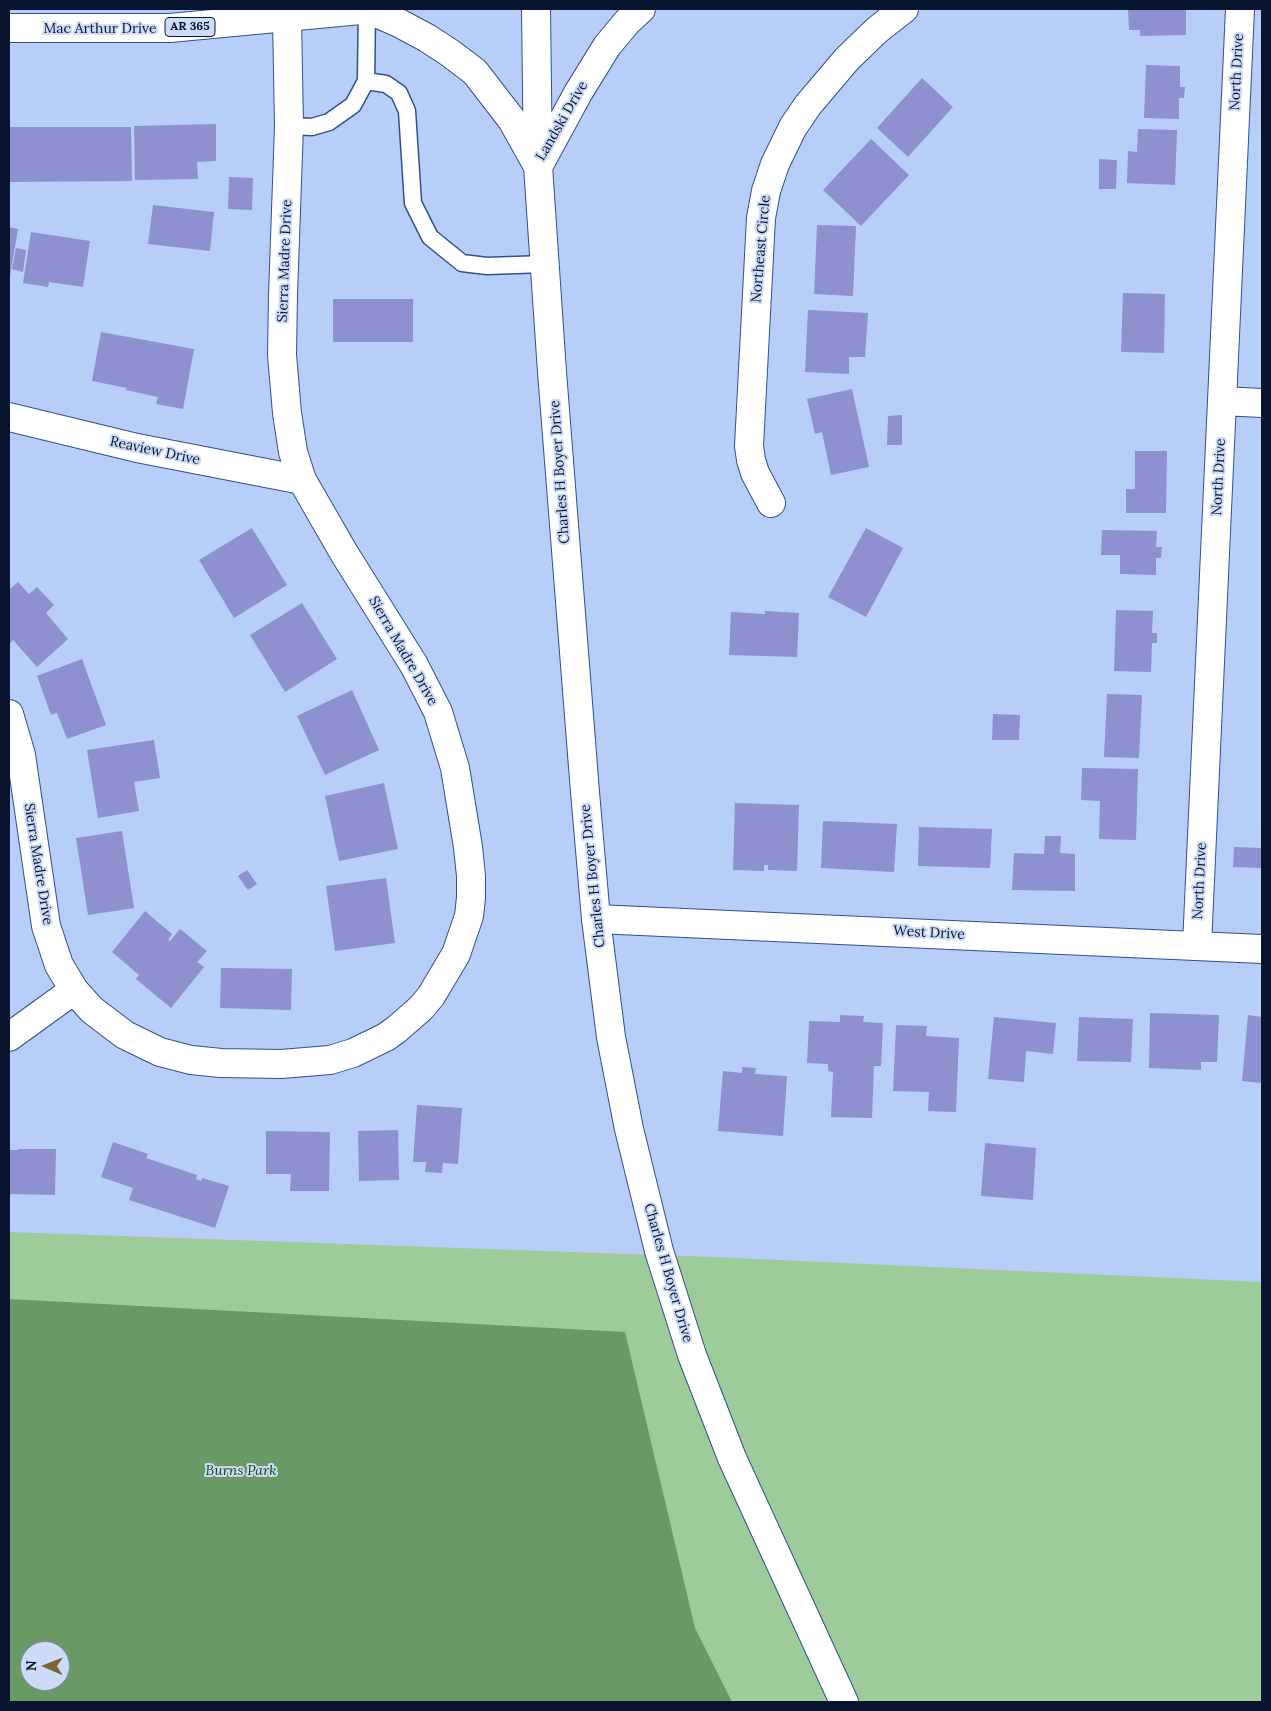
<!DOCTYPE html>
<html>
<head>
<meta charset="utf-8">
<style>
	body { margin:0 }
	#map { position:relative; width:1271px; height:1711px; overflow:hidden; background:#b7cef8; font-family:Lora,serif }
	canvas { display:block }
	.frame { position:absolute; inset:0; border:10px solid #08142d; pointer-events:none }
	.north { position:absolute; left:20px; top:1641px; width:50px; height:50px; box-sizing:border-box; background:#ccdbf7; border:1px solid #7e8ba6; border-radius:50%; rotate:271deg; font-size:14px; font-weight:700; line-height:20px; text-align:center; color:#08142d }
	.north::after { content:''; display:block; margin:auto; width:18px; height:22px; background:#7c6435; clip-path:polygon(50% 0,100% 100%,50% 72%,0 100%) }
</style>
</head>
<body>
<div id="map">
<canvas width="1271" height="1711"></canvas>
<div class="frame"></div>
<div class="north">N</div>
</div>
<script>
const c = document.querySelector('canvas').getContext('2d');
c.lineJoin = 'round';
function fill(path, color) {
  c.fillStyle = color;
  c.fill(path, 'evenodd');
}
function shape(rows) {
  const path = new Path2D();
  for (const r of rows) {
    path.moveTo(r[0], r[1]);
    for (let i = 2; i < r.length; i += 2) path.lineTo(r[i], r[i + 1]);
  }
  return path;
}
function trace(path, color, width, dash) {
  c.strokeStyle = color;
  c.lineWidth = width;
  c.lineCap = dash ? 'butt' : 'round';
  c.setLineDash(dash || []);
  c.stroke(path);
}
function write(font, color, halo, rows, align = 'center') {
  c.font = font + ' Lora,serif';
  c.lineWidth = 4;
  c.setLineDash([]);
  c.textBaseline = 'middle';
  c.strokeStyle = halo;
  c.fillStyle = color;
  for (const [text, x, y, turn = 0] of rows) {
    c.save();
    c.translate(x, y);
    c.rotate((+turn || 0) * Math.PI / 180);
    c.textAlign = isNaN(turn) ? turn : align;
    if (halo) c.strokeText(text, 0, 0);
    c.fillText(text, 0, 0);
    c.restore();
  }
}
const green = shape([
	[9,1232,713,1257,1262,1282,1262,1702,9,1702],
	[30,1651,60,1651,60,1681,30,1681]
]);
const forest = shape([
	[9,1299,625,1332,695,1628,732,1702,9,1702],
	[30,1651,60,1651,60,1681,30,1681]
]);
const building = shape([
	[1128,9,1186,9,1186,35,1140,36,1140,30,1129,30],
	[1146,65,1180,66,1180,87,1185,87,1184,98,1179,98,1179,119,1144,118],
	[922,78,953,107,908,157,877,128],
	[216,124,216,161,197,162,198,179,135,180,134,126],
	[9,127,131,127,132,181,9,182],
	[1138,129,1177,130,1175,185,1127,183,1128,151,1137,152],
	[871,139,909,175,861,226,823,190],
	[1099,159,1117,160,1116,189,1099,189],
	[229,177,253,178,252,210,228,209],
	[153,205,214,212,210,251,148,244],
	[817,225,856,226,853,296,814,294],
	[9,227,18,229,10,276,9,276],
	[31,232,90,241,83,287,49,282,48,287,23,283],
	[16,248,26,250,23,272,12,269],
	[1123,293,1165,294,1164,353,1121,352],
	[333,299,413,299,413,342,333,342],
	[808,310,868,313,865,357,849,357,849,374,805,372],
	[101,332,194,349,183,409,156,404,158,397,126,390,127,388,92,381],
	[852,389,869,467,831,475,822,432,815,434,807,399],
	[902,415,902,445,887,445,888,416],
	[1135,451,1167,451,1166,513,1126,513,1126,489,1135,489],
	[252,528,287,585,234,618,199,560],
	[866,528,903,548,866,617,828,597],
	[1102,530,1157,531,1156,547,1162,547,1161,558,1156,558,1156,575,1120,574,1120,555,1101,555],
	[18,582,29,594,37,587,54,605,46,613,68,639,37,667,13,640,9,645,9,590],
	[302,603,337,659,285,692,250,635],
	[1116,610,1153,611,1152,633,1157,633,1157,643,1152,643,1151,672,1114,671],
	[765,611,799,613,797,657,729,655,731,612,765,614],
	[82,659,106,725,67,739,57,713,51,715,37,676],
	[352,690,379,750,325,775,297,716],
	[1107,694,1142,695,1139,758,1104,757],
	[993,714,1020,715,1019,740,992,740],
	[154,740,160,778,134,782,139,811,98,818,87,750],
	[1082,768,1138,769,1136,840,1099,839,1100,801,1081,800],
	[384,783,398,849,339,861,325,796],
	[735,803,799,805,797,871,768,870,768,865,764,865,764,871,733,870],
	[823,821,897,824,894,872,821,868],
	[919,827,992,829,990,868,918,866],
	[122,831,134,908,88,915,76,838],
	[1045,836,1061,836,1060,853,1075,854,1075,891,1012,890,1014,853,1044,854],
	[1234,847,1262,848,1262,868,1233,867],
	[247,870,257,884,248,890,238,876],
	[386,878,395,943,335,951,326,886],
	[145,911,172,934,168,940,170,941,180,929,207,951,197,962,204,967,171,1008,136,979,139,975,112,952],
	[221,968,292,969,291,1010,220,1008],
	[1150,1013,1219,1015,1217,1062,1201,1062,1201,1070,1149,1068],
	[840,1015,864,1016,863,1022,883,1023,881,1066,874,1066,872,1118,831,1117,833,1072,828,1071,828,1064,807,1063,809,1021,840,1022],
	[1248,1015,1262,1017,1262,1083,1242,1081],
	[994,1017,1056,1023,1053,1054,1026,1051,1024,1082,988,1079],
	[1079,1017,1133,1019,1131,1062,1077,1061],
	[896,1025,927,1026,926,1036,959,1038,956,1112,928,1111,929,1092,893,1091],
	[742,1067,756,1068,755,1074,787,1076,783,1136,718,1131,723,1071,742,1073],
	[417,1105,462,1108,458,1164,443,1163,442,1173,425,1172,426,1162,413,1162],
	[398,1130,399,1180,359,1181,358,1131],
	[266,1131,330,1132,329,1191,290,1191,291,1174,266,1174],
	[113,1142,148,1154,146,1158,197,1175,196,1179,201,1181,202,1178,229,1186,215,1228,129,1200,133,1188,101,1177],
	[985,1143,1036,1148,1033,1200,981,1196],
	[18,1149,56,1149,55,1195,9,1194,9,1150,18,1150]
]);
const lane = shape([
	[366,81,386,84,399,93,407,111,413,203,430,237,462,263,487,266,545,264],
	[289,126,312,127,329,122,353,105,366,81,367,9]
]);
const street = shape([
	[1222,401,1262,403],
	[9,417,137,448,302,480],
	[771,503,755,473,751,460,749,446,761,218,766,191,775,164,793,127,808,105,847,59,877,30,904,9],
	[9,714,21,755,46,926,59,965,74,990,92,1010,125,1035,160,1052,191,1060,221,1063,281,1064,330,1060,353,1053,386,1037,397,1029,421,1008,431,996,456,954,469,916,471,898,471,876,468,847,455,768,438,712,414,665,344,553,302,480,293,452,287,413,282,355,283,295,289,126,287,18],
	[596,919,1262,949],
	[1197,945,1240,9],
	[9,1037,74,990]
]);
const secondary = shape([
	[367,9,399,23,427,38,450,53,475,72,512,120,536,163],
	[536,9,538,166,552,372,585,792,596,919,611,1037,629,1129,659,1251,692,1355,732,1458,844,1702],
	[539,165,578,93,607,46,627,22,641,9]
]);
const primary = shape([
	[9,28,170,28,371,9]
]);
const shields = [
	[190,27,50]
];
const shieldNames = [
	["AR 365",190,27]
];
const streetNames = [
	["Mac Arthur Drive",100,29],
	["North Drive",1237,72,-87],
	["Landski Drive",562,121,-60],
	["Northeast Circle",761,249,-85],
	["Sierra Madre Drive",285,261,-88],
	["Reaview Drive",155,451,12],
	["Charles H Boyer Drive",560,472,-94],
	["North Drive",1219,477,-87],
	["Sierra Madre Drive",403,651,60],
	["Sierra Madre Drive",38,864,81],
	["Charles H Boyer Drive",593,876,-96],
	["North Drive",1200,881,-87],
	["West Drive",929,933,3],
	["Charles H Boyer Drive",668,1273,74]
];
const parkNames = [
	["Burns Park",241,1471]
];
fill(green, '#9ecb9a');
fill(forest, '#699965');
fill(building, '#8f90cf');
trace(lane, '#32508d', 19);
trace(street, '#32508d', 30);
trace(secondary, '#32508d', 30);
trace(primary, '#32508d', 30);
trace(lane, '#fff', 16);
trace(street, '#fff', 28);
trace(secondary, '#fff', 28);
trace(primary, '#fff', 28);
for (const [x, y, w] of shields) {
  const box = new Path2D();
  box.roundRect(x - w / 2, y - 9.5, w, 19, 4);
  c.fillStyle = '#ccdbf7';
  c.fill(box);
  trace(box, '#08142d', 1);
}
write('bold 12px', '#08142d', null, shieldNames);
write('14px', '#08142d', '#ccdbf7', streetNames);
write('italic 14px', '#014d02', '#ccdbf7', parkNames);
</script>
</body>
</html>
